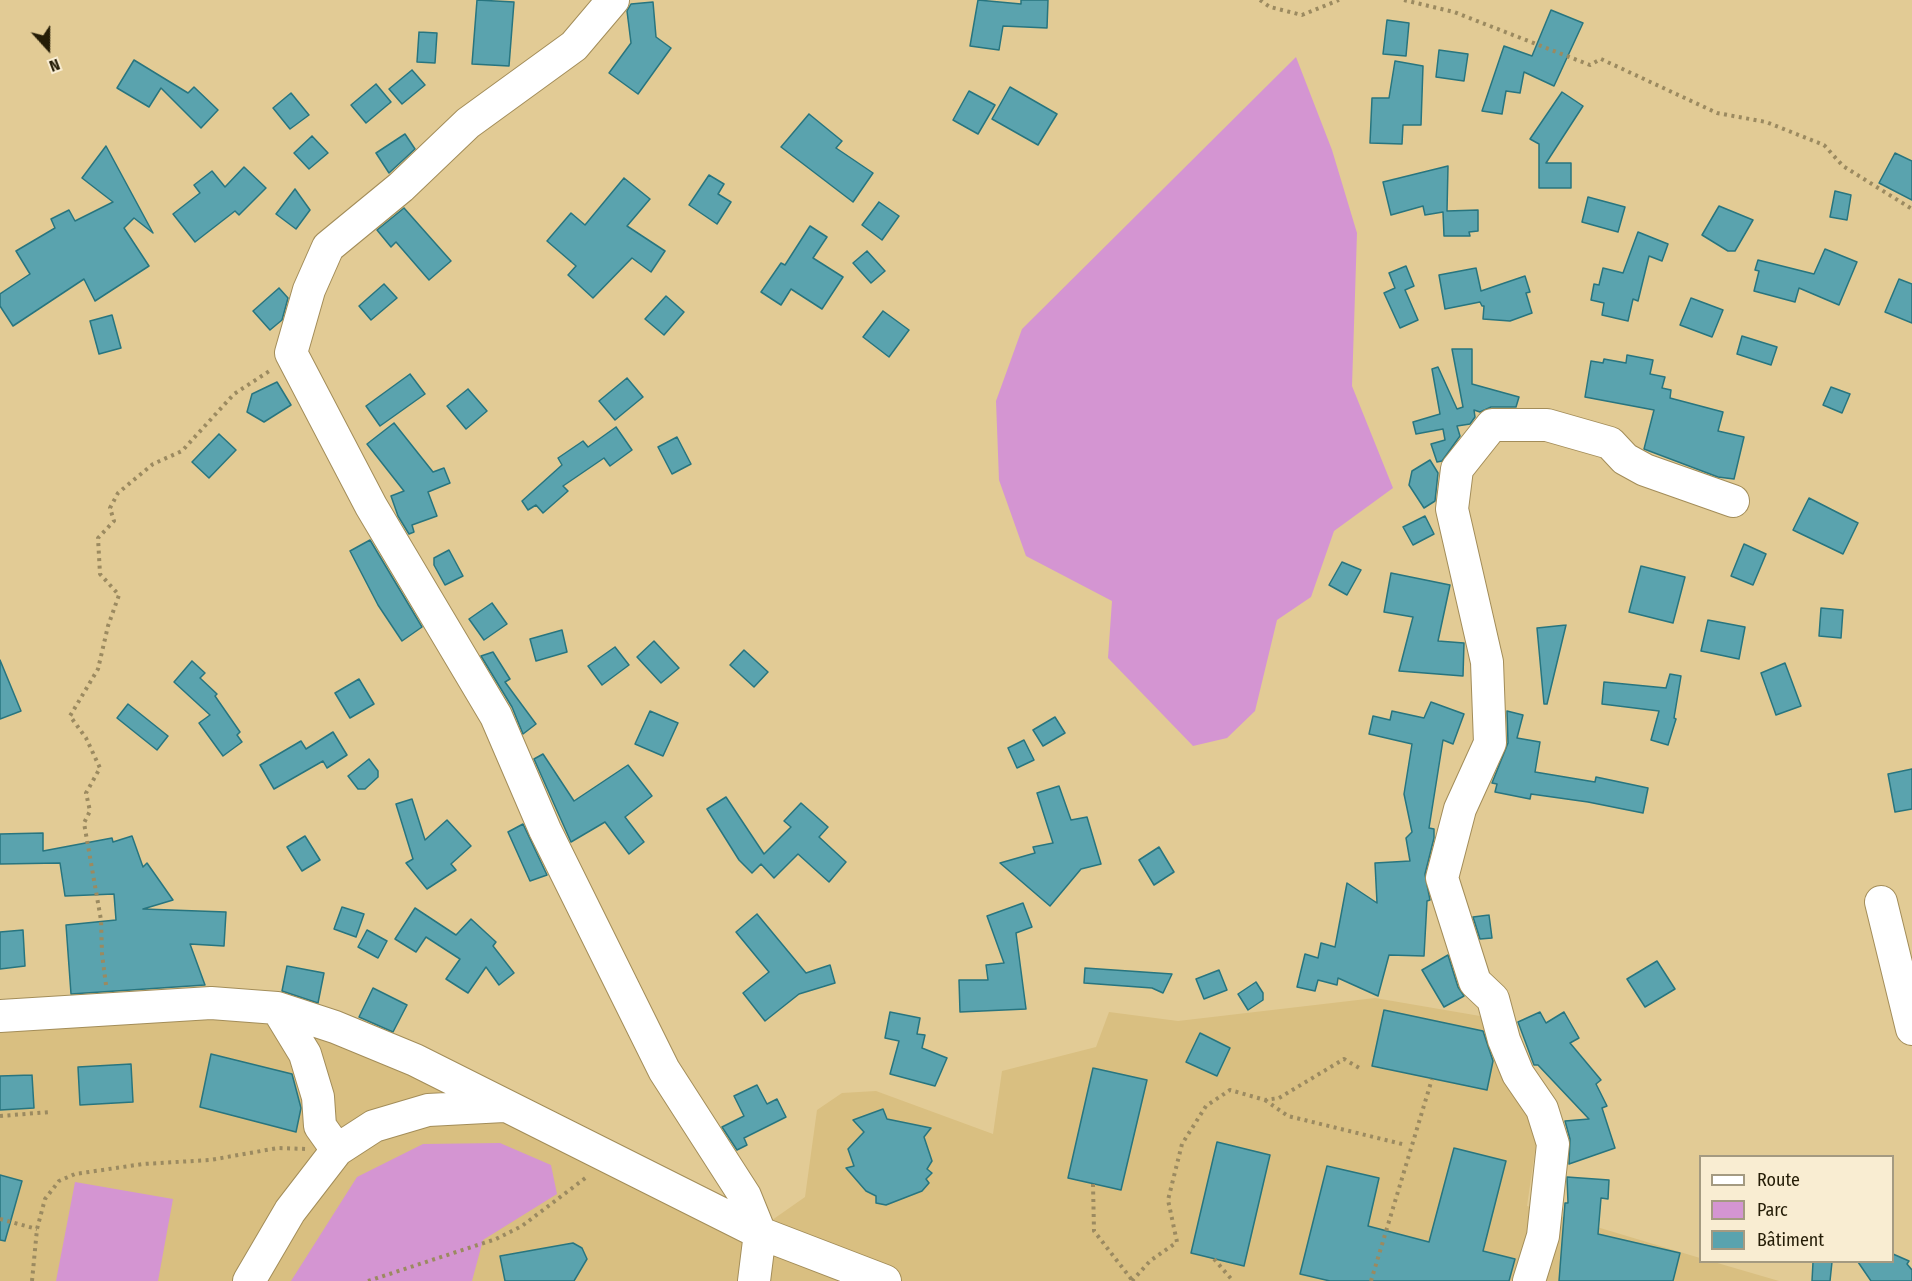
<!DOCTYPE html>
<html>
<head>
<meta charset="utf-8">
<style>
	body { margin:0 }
	#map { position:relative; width:1912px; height:1281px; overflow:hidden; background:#e2cb95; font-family:"Fira Sans Condensed",sans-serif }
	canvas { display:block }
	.legend { position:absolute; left:1699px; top:1155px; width:195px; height:108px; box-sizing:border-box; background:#f9edd2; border:2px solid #a49a81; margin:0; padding:8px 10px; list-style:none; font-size:18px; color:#251d07 }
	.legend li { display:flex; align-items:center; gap:12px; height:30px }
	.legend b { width:30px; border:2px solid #a49a81 }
	.north { position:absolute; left:18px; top:18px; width:60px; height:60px; -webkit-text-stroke:4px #f9edd2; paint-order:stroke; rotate:159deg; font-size:16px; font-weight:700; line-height:24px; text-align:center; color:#251d07 }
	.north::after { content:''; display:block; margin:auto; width:21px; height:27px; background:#251d07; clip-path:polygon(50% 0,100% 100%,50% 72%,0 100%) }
</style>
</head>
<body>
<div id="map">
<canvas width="1912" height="1281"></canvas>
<ul class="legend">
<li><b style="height:8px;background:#fff"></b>Route</li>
<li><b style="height:16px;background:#d495d2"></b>Parc</li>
<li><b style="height:16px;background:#5aa3ae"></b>Bâtiment</li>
</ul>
<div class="north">N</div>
</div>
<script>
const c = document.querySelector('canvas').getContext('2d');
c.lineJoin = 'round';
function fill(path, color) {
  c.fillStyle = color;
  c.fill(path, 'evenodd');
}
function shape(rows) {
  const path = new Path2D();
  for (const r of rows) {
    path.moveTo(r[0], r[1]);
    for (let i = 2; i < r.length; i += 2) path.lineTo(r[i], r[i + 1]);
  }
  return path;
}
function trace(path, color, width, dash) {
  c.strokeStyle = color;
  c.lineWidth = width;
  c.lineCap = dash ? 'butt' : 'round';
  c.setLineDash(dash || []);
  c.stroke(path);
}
const built = shape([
	[1375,998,1480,1016,1538,1130,1527,1206,1700,1258,1700,1262,1714,1262,1779,1281,0,1281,0,1023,213,1011,326,1037,447,1090,745,1239,805,1197,817,1110,842,1093,876,1091,993,1134,1002,1071,1096,1047,1109,1012,1178,1021]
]);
const green = shape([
	[1296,57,1332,150,1357,233,1352,386,1393,488,1334,531,1311,597,1277,620,1255,711,1227,738,1193,746,1108,658,1112,601,1026,556,999,480,996,401,1022,329],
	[500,1143,551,1165,557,1194,483,1240,472,1281,291,1281,357,1177,423,1144],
	[75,1182,173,1199,158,1281,56,1281]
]);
const building = shape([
	[477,0,514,2,509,66,472,64,477,0],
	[978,0,1021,4,1021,0,1048,0,1047,28,1003,26,999,50,970,46,978,0],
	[653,2,656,37,671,48,638,94,609,73,631,43,627,11,631,4,653,2],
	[1551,10,1583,23,1554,86,1524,72,1520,93,1506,91,1502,114,1482,111,1504,46,1532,56,1551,10],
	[1387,20,1409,23,1406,56,1383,54,1387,20],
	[419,32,437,33,435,63,417,62,419,32],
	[1439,50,1468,54,1464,81,1436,77,1439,50],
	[134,60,188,93,194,87,218,110,201,128,161,88,149,107,117,88,134,60],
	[1395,61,1423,66,1421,125,1403,125,1402,144,1370,143,1372,98,1389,98,1395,61],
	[412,70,425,85,402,104,389,89,412,70],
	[376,84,391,102,366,123,351,105,376,84],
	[1010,87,1057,114,1038,145,992,119,1010,87],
	[969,91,995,105,978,134,953,120,969,91],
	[1562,92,1583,106,1546,163,1571,163,1571,188,1539,188,1539,144,1530,139,1562,92],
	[291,93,309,115,290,129,273,108,291,93],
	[809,114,842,141,836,148,873,173,853,202,781,147,809,114],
	[405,134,415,149,389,173,376,153,405,134],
	[312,136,328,153,309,169,294,153,312,136],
	[106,146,153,233,134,218,124,228,149,266,95,301,84,279,13,326,0,306,0,294,30,274,16,251,55,228,51,219,69,210,75,221,113,202,82,178,106,146],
	[1895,153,1912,161,1912,200,1879,183,1895,153],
	[1448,166,1447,211,1478,210,1478,231,1469,232,1470,236,1444,236,1443,212,1425,215,1423,206,1391,215,1383,182,1448,166],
	[244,167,266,188,239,215,235,211,195,242,173,214,200,193,194,185,212,171,225,187,244,167],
	[709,175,724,184,718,194,731,202,717,224,689,205,709,175],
	[624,178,650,199,627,226,665,251,651,272,632,258,593,298,568,275,576,266,547,241,571,213,585,225,624,178],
	[295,189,310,210,296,229,276,214,295,189],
	[1835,191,1851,195,1847,220,1830,217,1835,191],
	[1588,197,1625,207,1618,232,1582,222,1588,197],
	[879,202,899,216,882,240,862,225,879,202],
	[1719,206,1753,220,1735,251,1728,251,1702,235,1719,206],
	[404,208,451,261,429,280,396,242,391,247,377,230,404,208],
	[810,226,827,237,813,258,843,277,822,309,791,289,781,305,761,292,781,263,785,265,810,226],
	[1638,232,1668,244,1662,261,1649,256,1638,301,1633,299,1628,321,1602,315,1604,303,1591,300,1594,284,1599,285,1603,268,1623,273,1638,232],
	[1825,249,1857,262,1839,305,1799,288,1795,302,1754,291,1759,271,1755,270,1758,260,1814,274,1825,249],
	[867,251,885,271,871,283,853,263,867,251],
	[1406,266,1414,286,1405,290,1418,320,1400,328,1384,293,1395,288,1389,273,1406,266],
	[1476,268,1481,291,1525,276,1530,292,1526,293,1532,313,1510,321,1483,319,1484,306,1482,306,1480,302,1445,309,1439,275,1476,268],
	[1899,279,1912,284,1912,323,1885,312,1899,279],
	[384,284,397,298,371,320,359,306,384,284],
	[279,288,288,298,282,320,270,330,253,311,279,288],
	[666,296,684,312,664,335,645,319,666,296],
	[1691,298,1723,310,1712,337,1680,325,1691,298],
	[883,311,909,330,889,357,863,337,883,311],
	[112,315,121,348,99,354,90,321,112,315],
	[1742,336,1777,347,1771,365,1737,354,1742,336],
	[1452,349,1472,349,1472,384,1519,397,1516,407,1491,407,1480,412,1474,410,1475,417,1470,424,1457,426,1460,436,1442,461,1437,462,1431,444,1445,440,1443,429,1416,434,1413,422,1440,414,1432,369,1438,367,1457,409,1463,407,1452,349],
	[1627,355,1653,360,1650,374,1665,377,1662,388,1671,390,1670,398,1723,412,1718,431,1744,437,1734,479,1718,477,1644,449,1654,410,1585,397,1591,361,1603,363,1604,359,1626,363,1627,355],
	[410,374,425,394,380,426,366,406,410,374],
	[627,378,643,397,615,420,599,401,627,378],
	[277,382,291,405,264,422,247,412,252,394,277,382],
	[1831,387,1850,394,1842,413,1823,405,1831,387],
	[468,389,487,411,466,429,447,406,468,389],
	[394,423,433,472,444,468,450,483,428,492,437,516,412,525,414,532,409,534,398,516,391,496,404,491,367,444,394,423],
	[616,427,632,450,610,466,604,458,563,486,568,491,543,513,536,505,528,510,522,501,562,465,558,458,583,441,588,447,616,427],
	[219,434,236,450,209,478,192,462,219,434],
	[677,437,691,464,672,474,658,447,677,437],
	[1430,460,1438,473,1435,501,1424,508,1409,485,1412,471,1430,460],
	[1809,498,1858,523,1843,554,1793,530,1809,498],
	[1425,516,1434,534,1413,545,1403,527,1425,516],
	[370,540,422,627,402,641,378,605,350,551,370,540],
	[1744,544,1766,554,1753,585,1731,576,1744,544],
	[449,550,463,576,445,585,434,565,434,558,449,550],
	[1342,562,1361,570,1347,595,1329,585,1342,562],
	[1641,566,1685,577,1673,623,1629,612,1641,566],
	[1391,573,1450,585,1438,641,1464,643,1463,676,1399,671,1413,617,1384,612,1391,573],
	[492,603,507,624,484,640,469,619,492,603],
	[1821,608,1843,610,1841,638,1819,636,1821,608],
	[1708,620,1745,627,1739,659,1701,651,1708,620],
	[1566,625,1547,704,1544,704,1537,628,1566,625],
	[562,630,567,652,536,661,530,639,562,630],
	[654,641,679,668,661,683,637,657,654,641],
	[615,647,629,665,602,685,588,666,615,647],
	[744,650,768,672,754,687,730,665,744,650],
	[493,652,510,679,505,682,536,724,523,734,512,707,481,656,493,652],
	[0,660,21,711,0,719,0,660],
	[192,661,205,673,200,678,217,694,215,696,240,732,237,735,242,742,223,756,199,723,210,715,174,682,192,661],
	[1785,663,1801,706,1776,715,1761,673,1785,663],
	[1670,674,1681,676,1674,718,1676,719,1668,745,1651,740,1659,711,1602,704,1604,682,1666,688,1670,674],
	[359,679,374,704,350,718,335,693,359,679],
	[1431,702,1464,714,1453,744,1443,740,1429,828,1434,829,1434,838,1425,874,1430,900,1427,901,1424,956,1389,955,1378,996,1338,978,1337,985,1318,980,1315,991,1297,987,1305,954,1318,958,1321,943,1335,947,1347,883,1377,903,1375,863,1410,861,1406,838,1412,832,1404,794,1412,744,1369,734,1373,716,1390,720,1392,711,1424,718,1431,702],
	[128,704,168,736,157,750,117,718,128,704],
	[650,711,678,723,663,756,635,744,650,711],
	[1507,711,1523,715,1517,738,1540,742,1535,772,1595,782,1596,777,1648,788,1643,813,1588,802,1531,794,1530,799,1495,792,1497,784,1492,783,1508,743,1507,711],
	[1055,717,1065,733,1043,746,1033,730,1055,717],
	[333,732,347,755,327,768,323,761,274,789,260,765,301,741,306,749,333,732],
	[1024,740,1034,760,1017,768,1008,748,1024,740],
	[543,754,574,801,628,765,652,796,625,817,644,842,629,854,605,822,571,842,534,759,543,754],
	[369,759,378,771,378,777,365,789,358,789,348,776,369,759],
	[1912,769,1912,809,1895,812,1888,774,1912,769],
	[1059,786,1071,820,1087,817,1101,864,1081,869,1050,906,1000,863,1035,853,1033,847,1053,843,1037,793,1059,786],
	[726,797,764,854,791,827,784,821,801,803,828,827,819,837,846,862,829,882,798,854,774,878,761,864,752,873,739,860,707,809,726,797],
	[412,799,425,840,447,820,471,846,451,864,456,870,427,889,406,863,413,859,396,804,412,799],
	[523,824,547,875,530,881,508,832,523,824],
	[43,833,43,851,112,838,113,842,132,836,143,867,147,863,173,900,143,909,226,912,224,946,190,944,205,985,71,994,66,925,116,920,114,894,65,896,60,863,0,864,0,834,43,833],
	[305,836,320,860,302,871,287,847,305,836],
	[1159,847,1174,872,1154,885,1139,860,1159,847],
	[1023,903,1032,927,1016,933,1026,1009,960,1012,959,980,988,980,986,965,1004,963,987,916,1023,903],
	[342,907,364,914,356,937,334,929,342,907],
	[415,908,456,935,471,919,496,942,493,946,514,973,499,985,486,967,468,993,446,979,460,959,426,937,416,952,395,939,415,908],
	[757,914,806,973,830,965,835,983,799,994,765,1021,743,993,769,972,736,932,757,914],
	[1489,915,1492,938,1480,939,1473,917,1489,915],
	[23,930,25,966,0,969,0,932,23,930],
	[367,930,387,941,378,958,358,947,367,930],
	[1448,955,1458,987,1464,996,1444,1007,1422,970,1448,955],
	[1657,961,1675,989,1645,1007,1627,979,1657,961],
	[287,966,324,973,318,1003,282,991,287,966],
	[1085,968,1172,974,1163,993,1152,988,1084,983,1085,968],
	[1219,970,1227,990,1204,999,1196,979,1219,970],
	[1256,982,1263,993,1263,1000,1248,1010,1238,994,1256,982],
	[373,988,407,1005,393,1032,359,1017,373,988],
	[1384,1010,1483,1031,1493,1061,1487,1090,1372,1066,1384,1010],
	[890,1012,920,1018,917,1034,925,1035,922,1048,947,1058,935,1086,890,1074,899,1041,885,1038,890,1012],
	[1540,1012,1546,1023,1564,1012,1579,1038,1570,1043,1601,1080,1596,1084,1607,1106,1602,1108,1615,1148,1569,1164,1570,1139,1565,1121,1589,1119,1538,1065,1534,1065,1518,1022,1540,1012],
	[1200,1033,1230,1048,1217,1076,1186,1062,1200,1033],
	[211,1054,292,1074,301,1108,296,1132,200,1107,211,1054],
	[131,1064,133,1102,80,1105,78,1067,131,1064],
	[1093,1068,1147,1080,1121,1190,1068,1178,1093,1068],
	[32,1075,34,1108,0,1110,0,1076,32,1075],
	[757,1085,767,1104,777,1099,786,1117,744,1138,747,1145,737,1150,722,1127,744,1116,734,1096,757,1085],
	[883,1109,887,1119,931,1128,924,1137,932,1161,927,1169,932,1173,926,1179,929,1183,922,1191,886,1205,876,1203,876,1196,866,1191,846,1168,854,1166,848,1149,864,1132,853,1120,883,1109],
	[1217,1142,1270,1155,1244,1266,1191,1253,1217,1142],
	[1454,1148,1506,1161,1483,1251,1515,1259,1509,1281,1330,1281,1300,1274,1327,1166,1379,1178,1368,1226,1429,1242,1454,1148],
	[0,1175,22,1181,5,1241,0,1240,0,1175],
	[1567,1177,1609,1180,1608,1199,1601,1198,1598,1234,1680,1253,1673,1281,1559,1281,1565,1203,1568,1203,1567,1177],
	[573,1243,582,1248,587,1259,574,1281,505,1281,500,1256,573,1243],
	[1893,1254,1909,1261,1907,1264,1912,1270,1912,1281,1871,1281,1858,1262,1893,1262,1893,1254],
	[1813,1262,1832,1262,1830,1281,1812,1281,1813,1262]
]);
const path = shape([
	[1260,0,1270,7,1302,15,1339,0],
	[1404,0,1454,12,1590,65,1601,59,1717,113,1766,122,1824,145,1843,166,1912,209],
	[106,985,102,954,101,920,84,823,90,811,86,793,100,768,86,738,70,716,98,669,108,626,119,595,100,574,98,538,114,521,110,508,118,493,153,464,182,451,234,394,271,370],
	[1265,1100,1288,1116,1406,1145],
	[0,1116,50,1112],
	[1093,1184,1094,1231,1132,1280],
	[0,1219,37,1229],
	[1214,1259,1233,1281],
	[32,1281,37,1229,45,1199,59,1181,75,1174,143,1164,210,1160,278,1148,306,1149],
	[368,1281,496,1239,522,1226,588,1176],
	[1132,1281,1150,1261,1177,1242,1168,1200,1182,1144,1206,1106,1230,1090,1265,1100,1279,1098,1344,1059,1361,1069],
	[1371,1281,1432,1079]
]);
const minor = shape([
	[613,0,574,46,468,123,401,187,328,247,309,290,291,353,371,506,496,716,545,830,664,1070,745,1196,760,1233,754,1281],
	[1881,902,1912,1029],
	[277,1008,305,1054,318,1097,320,1126,337,1150],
	[0,1016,211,1003,277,1008,335,1027,415,1060,760,1233,885,1281],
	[249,1281,290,1211,337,1150,374,1126,428,1110,504,1106],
	[1529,1281,1543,1236,1553,1144,1542,1109,1518,1074,1504,1040,1493,999,1475,982,1442,878,1460,809,1490,743,1487,662,1452,509,1457,469,1492,425,1547,425,1610,443,1625,459,1645,470,1733,501]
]);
fill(built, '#d9bf81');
fill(green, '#d495d2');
fill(building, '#5aa3ae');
trace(building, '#28757f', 1.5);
trace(minor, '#a38d59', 34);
trace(path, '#9b8a60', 4, [3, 4.5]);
trace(minor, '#fff', 32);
</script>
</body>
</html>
